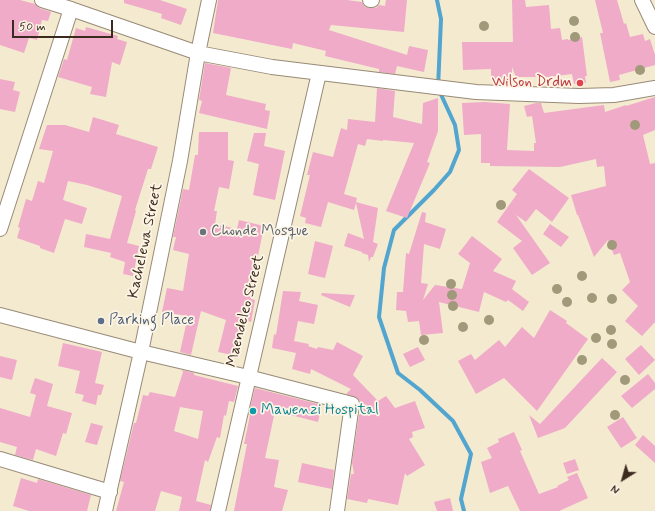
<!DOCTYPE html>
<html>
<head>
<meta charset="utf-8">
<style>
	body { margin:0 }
	#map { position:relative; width:655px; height:511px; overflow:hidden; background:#f4ead0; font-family:Mynerve,sans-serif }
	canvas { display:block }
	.north { position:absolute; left:603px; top:459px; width:40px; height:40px; -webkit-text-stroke:3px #fcf5e5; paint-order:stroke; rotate:217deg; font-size:11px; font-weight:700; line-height:16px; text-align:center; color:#3b2a1e }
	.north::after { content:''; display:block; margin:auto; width:14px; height:18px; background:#3b2a1e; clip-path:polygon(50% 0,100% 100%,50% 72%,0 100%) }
	.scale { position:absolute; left:12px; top:20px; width:101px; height:18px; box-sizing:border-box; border:2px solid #3b2a1e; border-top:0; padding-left:5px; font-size:12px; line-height:14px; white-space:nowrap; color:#3b2a1e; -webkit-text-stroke:3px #fcf5e5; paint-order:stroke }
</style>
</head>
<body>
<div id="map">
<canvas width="655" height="511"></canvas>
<div class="north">N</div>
<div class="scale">50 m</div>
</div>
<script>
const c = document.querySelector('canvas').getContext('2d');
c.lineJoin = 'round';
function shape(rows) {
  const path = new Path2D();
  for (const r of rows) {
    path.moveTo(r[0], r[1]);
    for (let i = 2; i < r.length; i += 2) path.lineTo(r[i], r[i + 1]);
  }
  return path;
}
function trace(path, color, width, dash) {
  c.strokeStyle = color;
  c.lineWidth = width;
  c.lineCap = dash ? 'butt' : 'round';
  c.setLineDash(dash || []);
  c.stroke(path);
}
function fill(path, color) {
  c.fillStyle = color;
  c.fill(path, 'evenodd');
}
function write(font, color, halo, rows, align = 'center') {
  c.font = font + ' Mynerve,sans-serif';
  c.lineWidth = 3.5;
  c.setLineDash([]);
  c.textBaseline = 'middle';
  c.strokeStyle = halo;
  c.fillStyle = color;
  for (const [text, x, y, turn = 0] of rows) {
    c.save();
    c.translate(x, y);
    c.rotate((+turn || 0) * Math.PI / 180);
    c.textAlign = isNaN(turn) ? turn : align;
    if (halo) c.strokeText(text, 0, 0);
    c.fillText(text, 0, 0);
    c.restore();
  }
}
const stream = shape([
	[437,0,441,19,438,88,455,125,459,150,450,172,434,190,394,230,384,268,379,317,398,373,420,390,453,421,471,454,461,499,464,511]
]);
const building = shape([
	[0,0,20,0,35,4,39,8,51,12,48,21,42,20,37,40,29,38,24,53,0,45],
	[124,0,160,0,187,9,181,25,161,18,162,14,124,3],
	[218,0,347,0,362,2,365,7,370,8,376,8,379,5,385,6,386,0,407,0,404,32,331,25,329,30,407,55,409,46,428,50,424,72,397,66,395,74,379,72,379,69,325,56,326,51,293,43,292,49,213,33],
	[512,0,525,0,526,7,549,5,551,29,560,28,562,40,568,39,568,40,582,37,587,76,585,76,586,83,574,84,572,74,548,77,516,77,512,67,512,79,491,79,491,69,463,70,462,42,513,42],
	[595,0,617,0,624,24,626,23,630,37,643,34,645,41,650,39,655,55,655,65,619,75,620,80,610,82,600,33,603,33],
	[86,27,118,36,117,39,127,42,120,65,112,62,106,97,90,94,92,87,58,77,64,59,67,60,76,28,85,31],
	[205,63,231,68,226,95,266,104,265,110,270,111,267,129,199,113,202,101,199,100],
	[0,79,15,82,13,90,20,92,15,112,0,109],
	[377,88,395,91,393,117,422,124,423,103,438,98,438,131,427,162,430,163,407,218,386,211,414,143,383,140,383,141,367,139,365,146,358,144,344,194,357,198,356,202,378,208,373,242,378,244,373,257,371,257,369,262,368,255,362,253,362,252,344,246,348,233,364,239,356,203,354,210,328,202,321,227,305,223,306,218,300,216,310,175,307,175,313,152,333,157,341,128,347,130,348,119,375,122],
	[655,97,655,130,643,135,650,164,655,163,655,322,642,336,625,321,638,306,622,290,630,282,620,253,614,255,608,240,594,257,578,215,577,215,571,195,606,186,604,166,597,167,596,159,560,167,490,166,490,163,481,163,481,134,464,135,462,103,485,102,510,104,507,150,534,151,534,143,536,143,532,116,527,117,524,106,536,103,541,103,544,113,604,105,605,112,626,105,626,106],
	[93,117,119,125,116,134,158,147,151,169,148,169,135,210,136,211,127,243,139,246,133,276,123,274,125,262,110,257,111,253,84,247,86,234,110,239,122,196,87,185,68,181,63,200,87,208,82,224,65,219,54,253,40,248,40,246,17,238,20,228,18,227,26,199,32,201,38,181,44,183,53,151,39,149,47,125,65,125,89,132],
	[199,132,228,132,228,160,234,161,229,189,219,187,214,211,217,211,215,224,237,229,239,220,264,226,255,271,257,271,251,299,255,300,251,322,246,321,237,356,218,352,226,320,201,311,191,355,198,357,180,352,188,316,162,312,167,288,183,291,189,254,173,250,176,237,173,237,183,189,189,190,195,155,198,155],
	[254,133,266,133,264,146,285,151,275,200,253,195,259,164,247,161],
	[529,169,569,198,552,222,536,209,526,222,516,215,550,263,532,275,513,248,522,241,497,222,517,194,512,190],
	[422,212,426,213,425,222,446,229,440,249,424,244,421,283,428,284,423,300,435,285,462,289,470,263,458,254,472,236,502,259,493,271,516,281,512,289,529,302,523,311,508,300,506,302,484,292,479,312,439,302,443,333,421,335,419,321,408,322,406,311,396,310,397,292,403,292,406,253,409,254],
	[550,224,569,237,561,247,543,234],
	[315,241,333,246,325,278,308,274],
	[283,291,301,292,299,301,318,305,314,324,298,321,294,341,309,344,308,346,317,349,318,347,333,350,337,342,363,356,353,375,378,401,386,396,395,408,415,401,425,428,412,432,413,437,409,439,425,465,407,476,405,473,398,505,368,499,367,503,347,499,351,474,354,474,352,462,359,415,363,413,360,409,360,401,357,398,346,394,351,389,311,369,310,374,292,369,296,353,272,348,274,334,276,335],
	[322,293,355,295,350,307,321,295],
	[550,310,567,321,566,323,588,339,537,411,504,378,476,394,458,361,471,354,475,360,499,340,505,347,522,327,534,338],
	[63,343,102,352,95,383,104,385,101,395,98,395,96,405,82,401,84,395,75,393,80,371,58,366],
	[641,345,655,360,639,375,625,359],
	[418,347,425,360,410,367,403,354],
	[0,356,17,360,12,380,0,377],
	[602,358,617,372,565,428,538,438,529,415,540,424],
	[182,370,194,373,194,375,238,386,234,402,229,401,226,416,224,415,220,438,217,437,208,462,205,460,196,501,211,505,210,511,179,511,182,497,161,491,155,511,116,511,124,482,120,481,134,423,136,423,143,395,148,396,150,392,175,397,183,372],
	[180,407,203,411,198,439,174,431],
	[648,374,655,383,655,389,632,408,621,396],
	[35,378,53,384,47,406,72,413,66,434,63,433,56,456,36,449,33,460,15,455,17,447,0,442,0,408,30,417,36,395,30,393],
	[255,388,322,405,318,422,275,411,265,458,279,460,274,487,288,490,282,511,234,511,247,444,244,444,250,415,249,415,249,413],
	[623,417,637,438,621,448,607,427],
	[91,423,103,426,97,445,85,442],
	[514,432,522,450,520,451,539,494,558,487,557,486,569,480,567,477,577,473,588,498,559,511,520,511,508,486,490,493,481,462,492,458,487,448,499,442,498,439],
	[643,435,655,446,655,463,635,445],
	[575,459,579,470,567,474,563,463],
	[302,463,334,470,332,489,298,482],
	[21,478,37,483,38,479,91,495,87,511,29,511,13,506],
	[450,498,453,511,437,511,434,502]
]);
const minor = shape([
	[42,0,71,9,198,53,272,67,476,92,579,96,614,95,655,88],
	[370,0,372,0],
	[642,0,655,27],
	[0,229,71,9],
	[0,315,141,352,248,377,352,404,337,511],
	[0,459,110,492],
	[105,511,141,352,180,161,198,53,209,0],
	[218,511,319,73]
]);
const trees = [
	[574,21],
	[484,26],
	[575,37],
	[640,70],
	[635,125],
	[501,205],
	[612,245],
	[582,276],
	[451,284],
	[557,289],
	[452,295],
	[592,298],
	[612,299],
	[567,302],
	[453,306],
	[489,320],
	[463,327],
	[611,330],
	[596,338],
	[424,340],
	[612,344],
	[582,360],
	[625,380],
	[615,415]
];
const markers = [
	[580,83,4,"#e0444e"],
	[203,232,4,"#6b7280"],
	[101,321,4,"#5c6f8a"],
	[253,411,4,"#0f9aa8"]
];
const healthNames = [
	["Wilson Drdm",572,83]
];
const worshipNames = [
	["Chonde Mosque",211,232]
];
const streetNames = [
	["Kachelewa Street",146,241,-78],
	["Maendeleo Street",246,311,-76]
];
const serviceNames = [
	["Parking Place",109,321]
];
const cultureNames = [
	["Mawenzi Hospital",261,411]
];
trace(stream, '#52a5ce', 4);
fill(building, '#efabc8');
trace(minor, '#988a77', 16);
trace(minor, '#fff', 14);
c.fillStyle = '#a0997a';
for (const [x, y] of trees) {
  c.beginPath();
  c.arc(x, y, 5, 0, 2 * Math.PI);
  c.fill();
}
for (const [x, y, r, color] of markers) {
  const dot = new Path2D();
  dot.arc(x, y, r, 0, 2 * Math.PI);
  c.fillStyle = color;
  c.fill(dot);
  trace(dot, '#fcf5e5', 1.5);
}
write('15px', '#be3a42', '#fcf5e5', healthNames, 'right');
write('15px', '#5b616d', '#fcf5e5', worshipNames, 'left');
write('15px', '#3b2a1e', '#fcf5e5', streetNames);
write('15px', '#4e5e75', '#fcf5e5', serviceNames, 'left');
write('15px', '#0d838f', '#fcf5e5', cultureNames, 'left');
</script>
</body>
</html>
